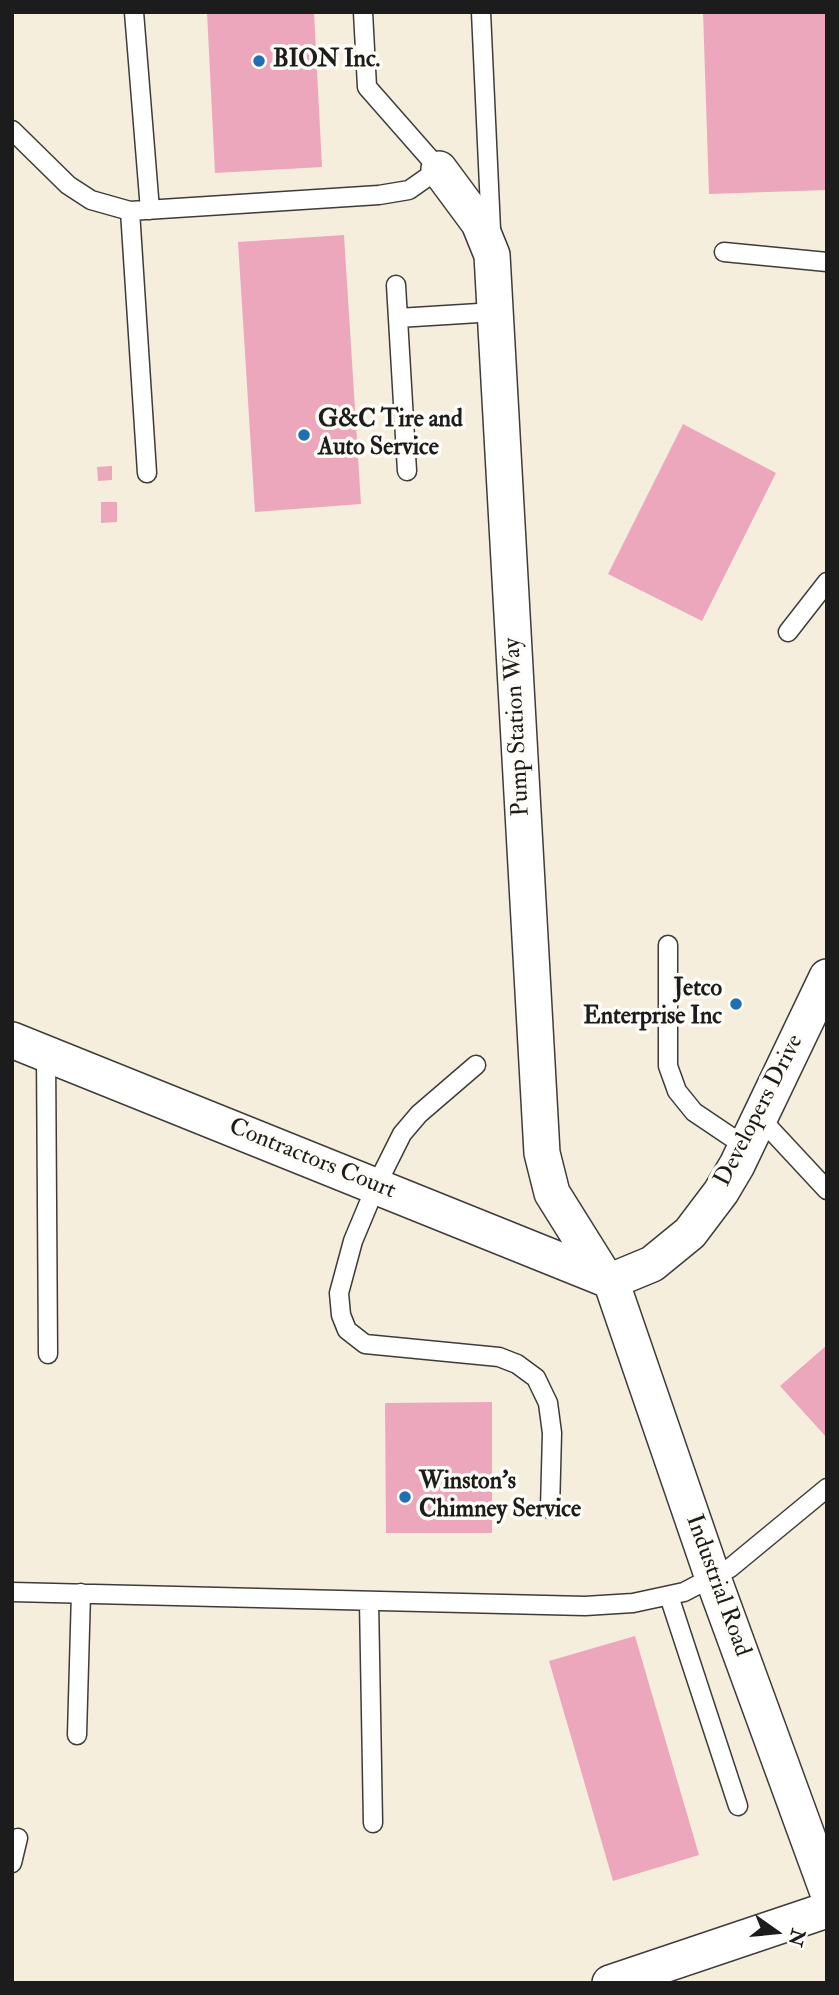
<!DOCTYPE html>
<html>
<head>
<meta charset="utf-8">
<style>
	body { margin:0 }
	#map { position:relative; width:839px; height:1995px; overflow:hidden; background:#f6eedc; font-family:"IM FELL Double Pica",serif }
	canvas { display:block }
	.frame { position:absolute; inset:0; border:14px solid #1c1c1c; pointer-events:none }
	.north { position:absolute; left:741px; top:1897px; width:70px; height:70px; -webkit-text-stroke:5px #fdfcf7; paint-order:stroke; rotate:105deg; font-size:19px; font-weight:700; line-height:28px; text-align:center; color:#1c1c1c }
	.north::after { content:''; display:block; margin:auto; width:24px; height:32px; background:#1c1c1c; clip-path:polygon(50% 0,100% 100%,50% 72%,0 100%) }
</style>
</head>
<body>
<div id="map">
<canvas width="839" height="1995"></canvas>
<div class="frame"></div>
<div class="north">N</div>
</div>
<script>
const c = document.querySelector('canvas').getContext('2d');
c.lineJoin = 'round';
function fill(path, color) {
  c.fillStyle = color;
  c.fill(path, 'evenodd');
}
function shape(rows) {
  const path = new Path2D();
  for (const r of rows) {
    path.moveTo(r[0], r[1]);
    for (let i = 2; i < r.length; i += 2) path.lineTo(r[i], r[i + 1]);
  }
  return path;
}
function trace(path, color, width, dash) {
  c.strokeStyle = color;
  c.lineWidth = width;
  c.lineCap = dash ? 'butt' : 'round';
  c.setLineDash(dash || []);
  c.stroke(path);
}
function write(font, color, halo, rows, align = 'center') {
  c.font = font + ' "IM FELL Double Pica",serif';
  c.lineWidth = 7;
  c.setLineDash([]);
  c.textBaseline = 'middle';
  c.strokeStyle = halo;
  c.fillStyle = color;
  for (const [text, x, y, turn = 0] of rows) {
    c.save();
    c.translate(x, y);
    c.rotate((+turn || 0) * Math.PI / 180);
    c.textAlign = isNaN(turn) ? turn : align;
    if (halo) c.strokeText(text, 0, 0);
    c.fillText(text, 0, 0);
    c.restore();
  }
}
const building = shape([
	[207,12,314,12,322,167,215,173],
	[703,12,827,12,827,190,709,194],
	[344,235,361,504,255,512,238,242],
	[683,424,776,473,702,621,608,574],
	[112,466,112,480,98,481,97,467],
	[101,502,117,502,117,522,101,523],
	[827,1345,827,1438,780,1386],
	[492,1402,492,1533,386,1533,385,1403],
	[635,1636,699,1855,613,1881,549,1661]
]);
const service = shape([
	[134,12,150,210],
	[481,12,491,230],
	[12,130,68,185,91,200,130,211],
	[724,252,827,262],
	[396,285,407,471],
	[398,318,495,312],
	[147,473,130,211,379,195,409,190,439,169,367,87,363,12],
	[788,632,827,582],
	[668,945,668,1066,677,1091,694,1112,746,1147],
	[46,1053,48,1354],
	[476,1065,419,1114,402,1134,376,1186,353,1241,339,1293,341,1315,347,1330,365,1344,499,1357,517,1364,536,1378,548,1403,552,1433,550,1509],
	[760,1118,827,1190],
	[12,1592,585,1606,633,1603,684,1592,730,1568,827,1488],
	[669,1596,738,1806],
	[369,1601,373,1823],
	[77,1735,81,1593],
	[12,1863,18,1838]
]);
const minor = shape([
	[439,169,479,223,492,255,542,1153,552,1193,602,1273,611,1281],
	[12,1040,611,1281],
	[611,1281,713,1578,827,1890],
	[611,1281,652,1264,690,1233,721,1192,737,1165,827,977],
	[610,1983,827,1910]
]);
const markers = [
	[259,61,7,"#1f6fb2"],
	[304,435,7,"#1f6fb2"],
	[736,1004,7,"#1f6fb2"],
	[405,1497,7,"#1f6fb2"]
];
const poiNames = [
	["BION Inc.",273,61],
	["G&C Tire and",318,421],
	["Auto Service",318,449],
	["Jetco",722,990,"right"],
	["Enterprise Inc",722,1018,"right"],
	["Winston's",419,1483],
	["Chimney Service",419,1511]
];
const streetNames = [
	["Pump Station Way",518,727,-93],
	["Developers Drive",760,1111,-63],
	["Contractors Court",312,1160,22],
	["Industrial Road",717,1586,70]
];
fill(building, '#eca7bd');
trace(service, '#3d3c39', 21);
trace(minor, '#3d3c39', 38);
trace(service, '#fff', 18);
trace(minor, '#fff', 35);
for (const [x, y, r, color] of markers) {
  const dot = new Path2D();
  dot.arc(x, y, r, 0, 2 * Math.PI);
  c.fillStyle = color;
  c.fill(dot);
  trace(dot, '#fdfcf7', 2.5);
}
write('bold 24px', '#1c1c1c', '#fdfcf7', poiNames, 'left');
write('24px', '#1c1c1c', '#fdfcf7', streetNames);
</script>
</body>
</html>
